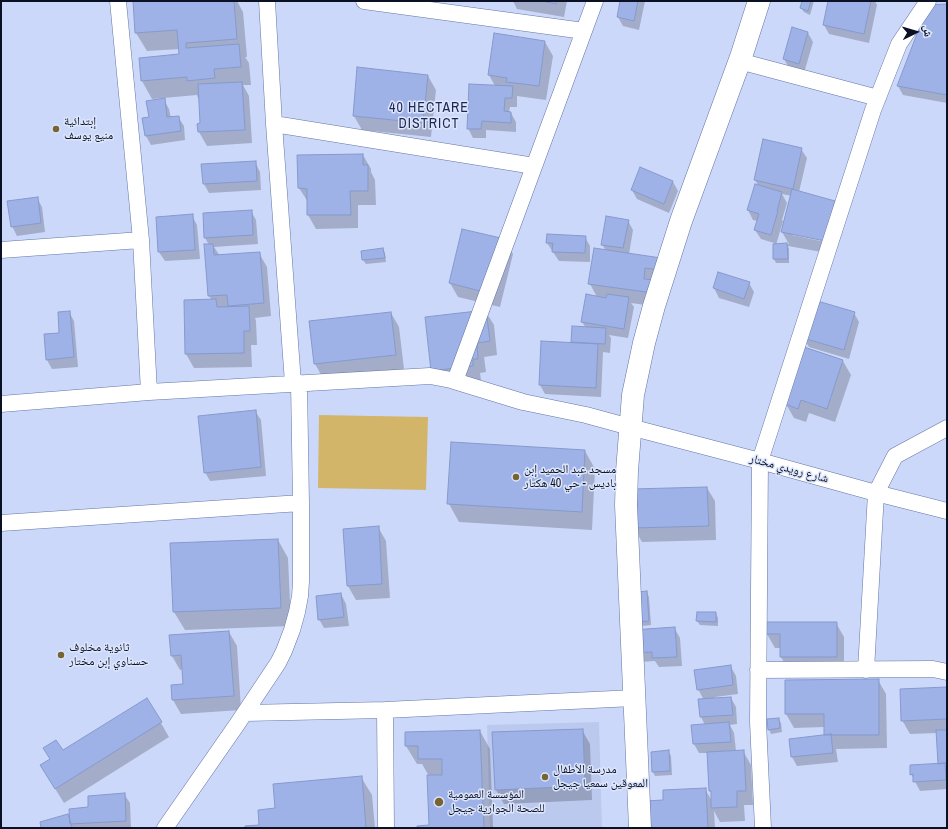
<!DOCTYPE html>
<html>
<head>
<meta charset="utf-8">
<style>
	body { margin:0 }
	#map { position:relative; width:948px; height:829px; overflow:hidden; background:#ccd8fa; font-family:"Archivo Narrow","Noto Naskh Arabic",sans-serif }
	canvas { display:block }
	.frame { position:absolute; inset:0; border:2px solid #0b1124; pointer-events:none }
	.north { position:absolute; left:896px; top:12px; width:40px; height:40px; -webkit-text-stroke:3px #dde6fc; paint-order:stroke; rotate:85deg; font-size:11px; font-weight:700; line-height:16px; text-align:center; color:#0b1124 }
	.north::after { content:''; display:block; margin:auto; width:14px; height:18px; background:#0b1124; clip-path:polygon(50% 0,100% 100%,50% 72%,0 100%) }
</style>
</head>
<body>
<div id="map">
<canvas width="948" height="829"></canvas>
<div class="frame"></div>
<div class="north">ش</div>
</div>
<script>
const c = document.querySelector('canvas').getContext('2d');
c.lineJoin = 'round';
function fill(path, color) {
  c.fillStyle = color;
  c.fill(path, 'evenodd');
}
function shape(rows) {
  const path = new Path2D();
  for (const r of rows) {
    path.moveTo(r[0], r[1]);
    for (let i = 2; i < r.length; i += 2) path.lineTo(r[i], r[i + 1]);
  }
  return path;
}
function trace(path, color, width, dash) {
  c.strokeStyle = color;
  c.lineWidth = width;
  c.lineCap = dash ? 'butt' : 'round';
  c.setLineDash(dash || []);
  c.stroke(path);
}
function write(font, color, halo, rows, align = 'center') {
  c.font = font + ' "Archivo Narrow","Noto Naskh Arabic",sans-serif';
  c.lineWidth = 3;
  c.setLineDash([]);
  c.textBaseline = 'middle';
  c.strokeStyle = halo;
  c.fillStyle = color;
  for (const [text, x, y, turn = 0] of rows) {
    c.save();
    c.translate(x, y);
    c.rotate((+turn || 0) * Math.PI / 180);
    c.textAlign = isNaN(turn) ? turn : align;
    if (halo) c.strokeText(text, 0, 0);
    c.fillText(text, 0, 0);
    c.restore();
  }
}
const built = shape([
	[599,722,602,828,490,828,487,725]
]);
const green = shape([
	[319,415,428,417,426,490,318,488]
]);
const shadow = shape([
	[143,1,237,1,243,12,247,57,245,57,249,63,251,85,243,85,249,96,252,143,207,146,199,132,198,124,201,124,200,98,198,98,197,95,152,99,142,81,180,55,180,49,147,51,136,33,134,2],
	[513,1,567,1,564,17,517,9],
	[621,1,645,1,639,30,623,26,618,17],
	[803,1,814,1,810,15,804,12,801,8],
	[829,1,875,1,877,5,869,43,829,34,824,25],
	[947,5,947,103,903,95,898,86,929,6],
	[793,29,808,33,813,42,804,73,789,68,784,59],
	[545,42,553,56,546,100,517,96,517,107,510,107,509,112,511,113,516,122,516,132,486,130,486,138,473,138,468,128,495,86,489,75],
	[428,76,436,90,431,137,362,130,354,116],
	[164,100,169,109,171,118,178,117,184,126,185,140,151,145,146,136,150,118],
	[801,149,807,158,799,192,834,202,842,216,833,254,788,246,789,249,789,263,776,263,774,259,774,243,761,239,755,230,758,221,753,220,748,210,759,187,755,180],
	[782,194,792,196,782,232,789,244,776,245,783,221,782,220,787,203],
	[792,233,830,241,830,243,792,235],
	[363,155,371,169,371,172,375,180,376,205,358,205,358,228,316,229,308,215,308,202,299,188,298,156],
	[255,162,260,172,261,190,209,193,204,184],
	[641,168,673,182,678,191,669,213,637,199,632,190],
	[37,198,42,207,45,232,17,236,12,226],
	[251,211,256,220,258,244,214,247,220,256,259,253,267,267,271,316,255,318,256,321,257,345,251,345,252,367,194,368,186,354,185,301,212,300,209,296,209,245,205,238],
	[192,216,197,225,200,259,165,261,159,252],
	[628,221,633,230,629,254,660,259,661,307,631,303,634,307,628,338,609,335,611,338,610,353,603,352,601,397,545,394,540,385,572,343,573,327,586,328,582,322,597,297,590,284,606,251,602,244],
	[585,237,590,246,590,262,559,261,547,243],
	[505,240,513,254,500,307,458,297,450,283],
	[383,249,385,253,386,262,366,264,363,260,362,251],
	[749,283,754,292,749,307,719,298,714,288],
	[69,312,74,321,78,367,52,369,47,360],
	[486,312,494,325,497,355,484,357,486,372,480,373,481,380,440,385,431,371],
	[391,313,399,327,404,369,323,378,315,364,310,322],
	[854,313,859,322,849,359,809,347,804,338],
	[802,348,843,361,851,375,835,422,809,413,806,422,794,418,786,404],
	[255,411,261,420,266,476,210,481,205,472],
	[452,443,585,451,595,469,592,530,459,522,449,504],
	[707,488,715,501,716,540,642,542,634,528],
	[378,527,386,541,390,598,356,600,348,586],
	[278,540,288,558,291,626,185,630,174,612,171,544],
	[647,592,649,597,651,625,642,626,640,621],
	[341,594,346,604,349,626,324,628,319,619],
	[698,613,716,613,718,618,718,626,700,625,697,621],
	[767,623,836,623,844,637,844,671,789,671,781,657,781,648,775,648,767,634],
	[675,629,680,638,682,666,659,667,655,661,639,662,634,653],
	[229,632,237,646,241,710,181,714,173,700,172,686,184,685,183,669,180,670,172,656],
	[731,667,736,676,738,694,715,697,715,699,731,698,736,707,737,724,730,725,734,733,736,751,743,751,751,765,753,805,744,805,745,821,720,822,714,811,715,828,647,828,664,801,705,789,712,801,712,794,710,791,708,753,699,753,694,744,692,726,705,725,701,717,699,700,704,700,698,689],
	[878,680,886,694,887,748,836,749,838,762,797,766,792,757,790,740,826,737,825,727,794,728,786,714],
	[947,688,947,789,920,791,911,774,939,765,937,733,910,734,902,720],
	[147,699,169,737,64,803,49,779],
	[778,719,781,723,782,732,771,734,769,729],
	[582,730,590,744,592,800,504,804,496,790],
	[480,731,490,749,493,828,418,828,430,826,429,776,422,764,417,764,406,746],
	[668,751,671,756,672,775,655,776,653,772],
	[361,777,372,795,375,828,246,828,260,826,276,809],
	[124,794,130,803,131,828,43,828,68,815,71,821,89,808]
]);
const building = shape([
	[133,1,234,1,237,39,186,43,186,48,239,44,241,67,214,69,215,78,187,81,187,77,141,81,139,58,179,54,177,30,135,33,133,1],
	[542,1,556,1,556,4,542,1],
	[620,1,638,1,634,21,617,17,620,1],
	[802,1,811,1,808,11,800,8,802,1],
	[828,1,871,1,864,34,823,25,828,1],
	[947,4,947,95,897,86,928,5,947,4],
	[792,27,808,32,799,64,783,59,792,27],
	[494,33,545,41,539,86,506,82,507,78,488,75,494,33],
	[357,67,428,75,423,123,353,116,357,67],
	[242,82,245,130,198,132,197,124,200,123,198,84,242,82],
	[469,84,513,86,512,98,505,98,504,111,511,112,511,123,482,121,481,129,467,129,469,84],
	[165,98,167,117,179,116,181,131,145,136,142,118,149,117,146,101,165,98],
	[763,139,802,148,793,189,754,180,763,139],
	[363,154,363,165,368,165,368,191,350,191,351,215,307,215,307,189,298,188,297,155,363,154],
	[256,161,257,181,203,184,201,164,256,161],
	[640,167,673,181,664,204,631,190,640,167],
	[755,184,782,192,777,211,778,211,771,235,754,230,759,214,747,210,755,184],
	[792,189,835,201,825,241,781,232,792,189],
	[38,197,41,223,11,227,7,201,38,197],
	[252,210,253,235,204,238,203,213,252,210],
	[193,214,195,250,158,252,156,217,193,214],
	[606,216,629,220,623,248,601,245,606,216],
	[462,229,505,239,492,294,449,283,462,229],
	[547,234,586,236,585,253,552,252,553,243,546,243,547,234],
	[787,243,788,259,773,259,773,244,787,243],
	[204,244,213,244,214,255,260,252,264,303,228,306,227,295,208,296,204,244],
	[383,248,385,258,362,260,361,251,383,248],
	[594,248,661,258,659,270,645,268,644,279,655,280,653,293,588,284,594,248],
	[718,272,750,282,744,299,713,288,718,272],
	[586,294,606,298,607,294,629,297,624,329,581,322,586,294],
	[216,299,217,307,249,306,250,331,244,331,244,353,185,354,184,300,216,299],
	[814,300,855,312,844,350,803,338,814,300],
	[486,310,490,341,477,343,478,359,473,359,473,366,431,371,425,317,486,310],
	[70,311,74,357,46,360,44,334,59,333,58,312,70,311],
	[391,312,396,355,314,364,309,321,391,312],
	[572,326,606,328,605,344,571,342,572,326],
	[541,341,598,344,596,388,539,385,541,341],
	[801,346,843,360,827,409,801,400,798,409,785,404,801,346],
	[256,410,261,467,204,473,198,416,256,410],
	[451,442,585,450,582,512,447,504,451,442],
	[707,487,709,526,633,528,632,489,707,487],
	[379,526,382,584,347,586,343,529,379,526],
	[278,539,281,608,173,612,170,543,278,539],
	[647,591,649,621,639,622,638,592,647,591],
	[341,593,344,617,318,620,316,596,341,593],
	[697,612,716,612,716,622,696,621,697,612],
	[766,622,837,622,837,657,780,657,780,634,766,634,766,622],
	[675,627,677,657,652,658,652,652,633,653,632,630,675,627],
	[229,631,234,696,172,700,171,685,183,684,181,655,171,656,169,635,229,631],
	[731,665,733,685,697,690,694,670,731,665],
	[879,679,879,735,824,735,824,714,785,714,785,680,879,679],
	[947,687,947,719,901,721,900,689,947,687],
	[731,697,733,715,700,717,698,699,731,697],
	[147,698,162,722,55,789,40,765,50,759,43,748,56,740,63,750,147,698],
	[779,718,780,728,768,730,767,719,779,718],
	[729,722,731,742,693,744,691,725,729,722],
	[583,729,585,786,495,790,492,732,583,729],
	[480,730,484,828,417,828,417,826,429,825,427,775,442,775,442,759,418,759,418,746,405,746,405,732,480,730],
	[936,730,947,730,947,763,938,764,936,730],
	[831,734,833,753,791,757,789,739,831,734],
	[669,750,670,771,652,772,651,752,669,750],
	[744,750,746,791,737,791,737,807,711,808,711,791,709,791,707,752,744,750],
	[945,763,946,780,913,782,913,774,910,775,910,765,945,763],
	[362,776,366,828,245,828,245,826,259,825,258,810,275,808,273,784,362,776],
	[706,788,708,828,646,828,645,801,663,800,663,790,706,788],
	[125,793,126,821,70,824,69,809,88,807,88,796,125,793],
	[68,814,72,828,41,828,40,822,68,814]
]);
const minor = shape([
	[118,1,141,240,149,392],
	[267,1,274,124,293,383],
	[364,1,584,31],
	[739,61,878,98],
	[274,124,534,166],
	[1,250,141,240],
	[455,381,595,1],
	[1,404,149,392,430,376,451,380,523,402,586,415,630,427,760,461,876,493,947,511],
	[1,523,301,503],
	[758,670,933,669,947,672],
	[866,670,876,493,895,456,947,428],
	[385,710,386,828],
	[245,713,385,710,634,698],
	[165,828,238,723,278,663,284,651,292,630,297,612,300,596,301,582,301,503,299,383],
	[763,828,758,722,760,461,873,110,899,44,928,1]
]);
const secondary = shape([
	[640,828,626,505,627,471,633,395,644,343,654,306,681,221,741,57,759,1]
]);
const markers = [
	[56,129,4,"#776433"],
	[516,477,4,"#776433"],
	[61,655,4,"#776433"],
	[545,777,4,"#776433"],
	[439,802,5,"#776433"]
];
const poiNames = [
	["إبتدائية",64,122],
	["منيع يوسف",64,136],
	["مسجد عبد الحميد إبن",524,470],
	["باديس - حي 40 هكتار",524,484],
	["ثانوية مخلوف",69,648],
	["حسناوي إبن مختار",69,662],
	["مدرسة الأطفال",553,770],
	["المعوقين سمعيا جيجل",553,784],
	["المؤسسة العمومية",448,795],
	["للصحة الجوارية جيجل",448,809]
];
const streetNames = [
	["شارع رويدي مختار",789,469,15]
];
const quarterNames = [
	["40 HECTARE",429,108],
	["DISTRICT",429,124]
];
fill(built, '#bcc9ef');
fill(green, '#d2b569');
fill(shadow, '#0003');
fill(building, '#9eb2e7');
trace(building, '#8699cd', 1);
trace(minor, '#6375a6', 17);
trace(secondary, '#6375a6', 23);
trace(minor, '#fff', 16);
trace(secondary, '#fff', 22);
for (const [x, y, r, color] of markers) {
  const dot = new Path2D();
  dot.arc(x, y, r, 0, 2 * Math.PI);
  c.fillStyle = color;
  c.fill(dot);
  trace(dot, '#dde6fc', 1.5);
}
write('12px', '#0b1124', '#dde6fc', poiNames, 'left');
write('12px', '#0b1124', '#dde6fc', streetNames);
c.letterSpacing = '1px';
write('14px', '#1c2853', '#dde6fc', quarterNames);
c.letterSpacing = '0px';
</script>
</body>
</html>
